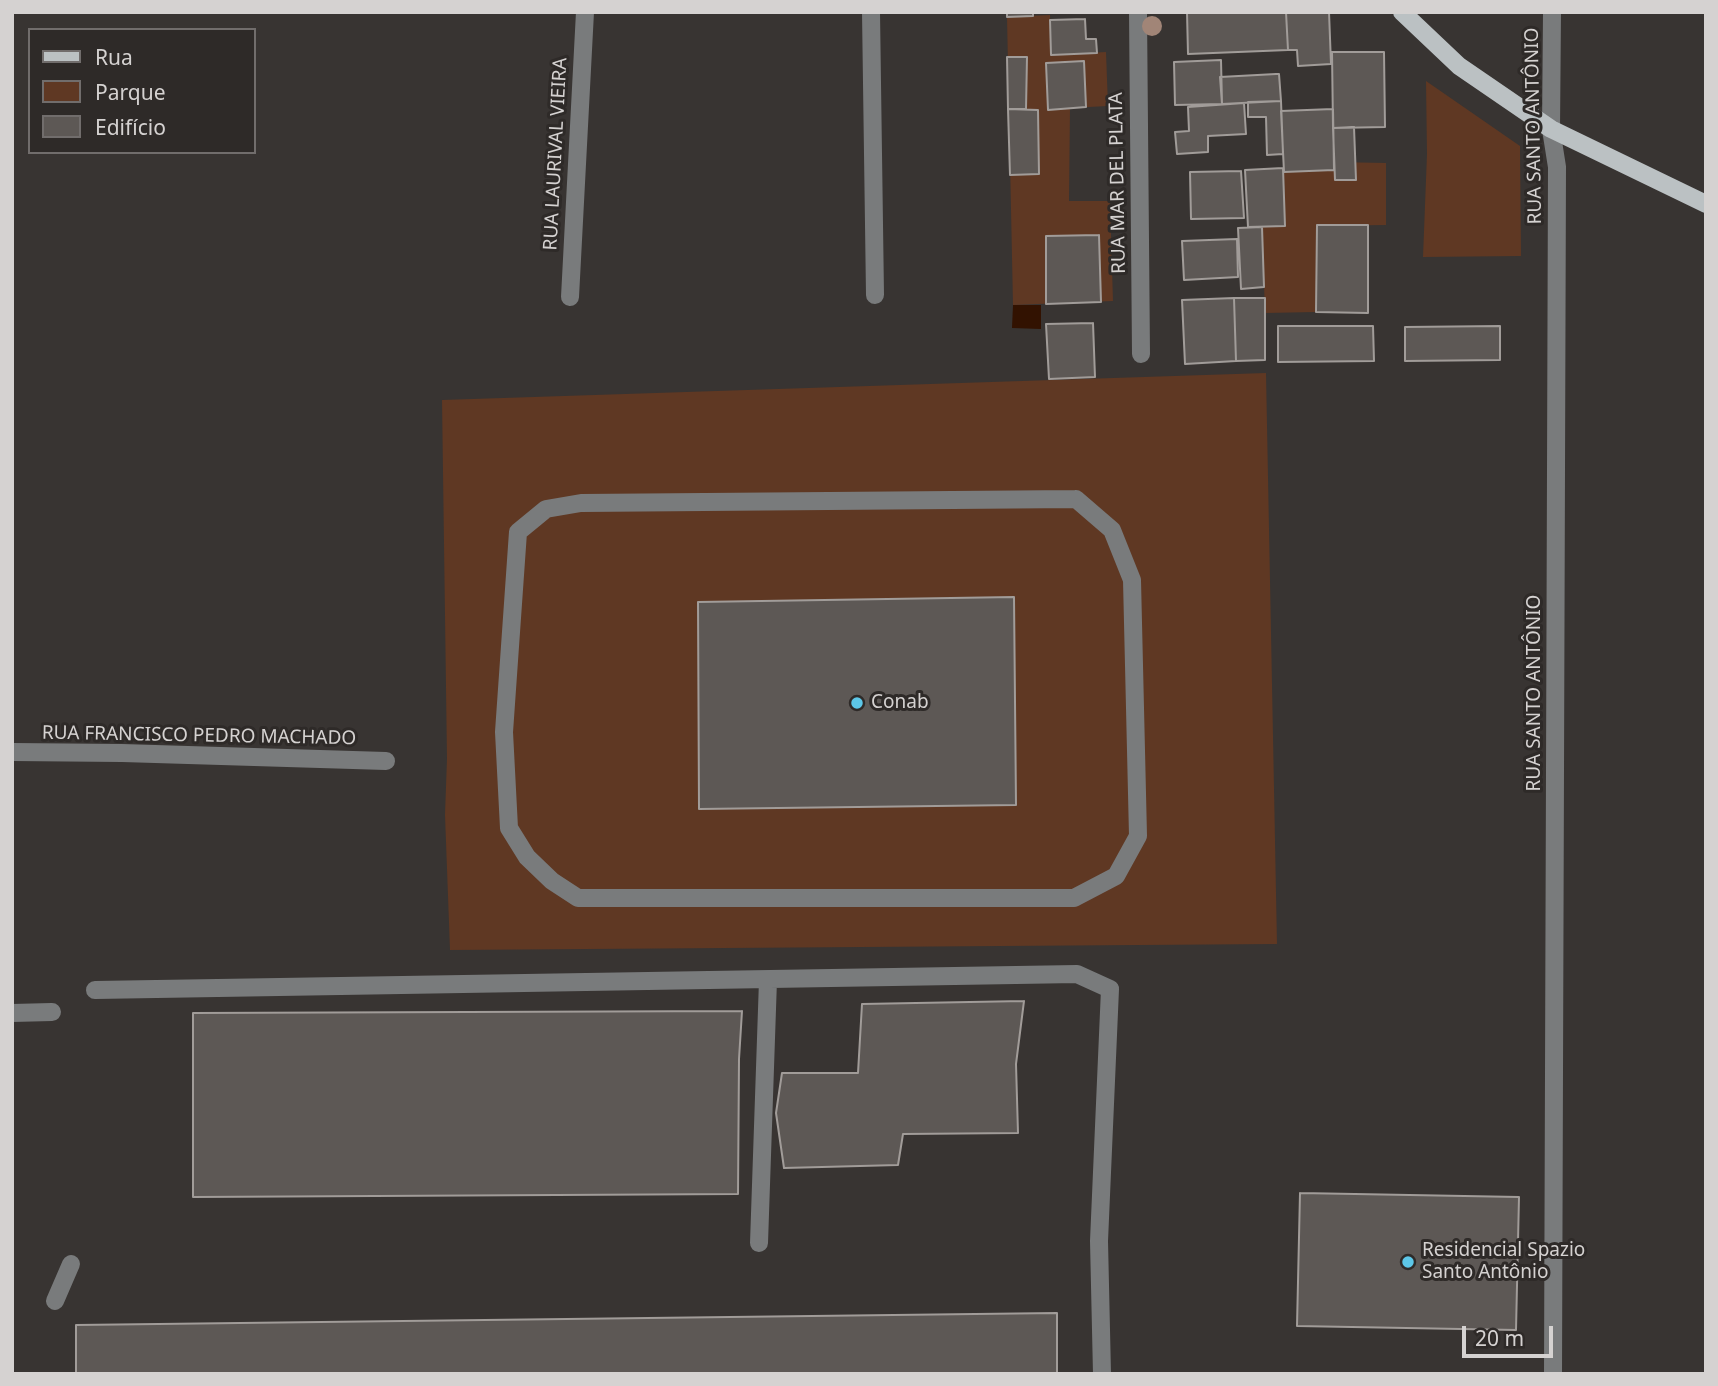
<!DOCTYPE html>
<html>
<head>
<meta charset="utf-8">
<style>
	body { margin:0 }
	#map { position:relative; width:1718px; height:1386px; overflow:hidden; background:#383432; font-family:"Noto Sans",sans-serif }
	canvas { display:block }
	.frame { position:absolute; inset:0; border:14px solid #d5d2d1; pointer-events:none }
	.legend { position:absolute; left:28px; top:28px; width:228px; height:126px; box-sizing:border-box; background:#2e2a28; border:2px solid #716d6c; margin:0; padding:9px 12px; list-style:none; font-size:21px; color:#d5d2d1 }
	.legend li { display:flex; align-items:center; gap:14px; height:35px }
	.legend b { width:35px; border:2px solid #716d6c }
	.scale { position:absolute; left:1462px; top:1326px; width:91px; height:32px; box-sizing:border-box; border:4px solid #d5d2d1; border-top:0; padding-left:9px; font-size:21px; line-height:24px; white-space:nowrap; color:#d5d2d1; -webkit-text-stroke:5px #2e2a28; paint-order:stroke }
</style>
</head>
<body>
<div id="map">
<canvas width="1718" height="1386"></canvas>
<div class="frame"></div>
<ul class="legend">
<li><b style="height:9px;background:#bbc1c3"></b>Rua</li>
<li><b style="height:19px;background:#5f3823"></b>Parque</li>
<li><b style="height:19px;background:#5d5855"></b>Edifício</li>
</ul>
<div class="scale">20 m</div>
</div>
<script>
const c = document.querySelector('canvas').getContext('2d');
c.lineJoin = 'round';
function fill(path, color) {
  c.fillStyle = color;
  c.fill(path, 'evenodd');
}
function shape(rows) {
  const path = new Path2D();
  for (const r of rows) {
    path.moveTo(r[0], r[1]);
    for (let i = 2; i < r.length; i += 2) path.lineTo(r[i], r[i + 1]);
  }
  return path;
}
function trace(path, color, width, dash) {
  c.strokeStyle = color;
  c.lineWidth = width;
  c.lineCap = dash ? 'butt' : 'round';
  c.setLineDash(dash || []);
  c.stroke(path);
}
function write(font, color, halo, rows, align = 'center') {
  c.font = font + ' "Noto Sans",sans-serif';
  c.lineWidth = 6;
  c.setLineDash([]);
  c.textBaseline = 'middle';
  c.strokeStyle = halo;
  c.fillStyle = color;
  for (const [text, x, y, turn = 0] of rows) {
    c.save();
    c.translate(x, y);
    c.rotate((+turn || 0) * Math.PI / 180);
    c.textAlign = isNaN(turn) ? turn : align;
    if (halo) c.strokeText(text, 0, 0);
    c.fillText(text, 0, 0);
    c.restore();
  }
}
const green = shape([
	[1050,15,1052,55,1106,52,1108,106,1070,108,1069,201,1110,201,1113,301,1013,305,1007,17],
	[1426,81,1520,146,1521,256,1423,257,1427,154],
	[1334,162,1386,163,1386,225,1317,226,1316,312,1265,313,1262,227,1285,226,1284,172,1334,170],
	[1266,373,1277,944,450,950,445,815,447,759,442,400]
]);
const water = shape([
	[1013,305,1041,305,1041,329,1012,328]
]);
const building = shape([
	[1007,12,1033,12,1033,16,1007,17,1007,12],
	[1187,12,1286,12,1288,50,1188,54,1187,12],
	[1286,12,1329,12,1331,64,1298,66,1297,50,1288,50,1286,12],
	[1085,19,1086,39,1096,39,1097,53,1051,55,1050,20,1085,19],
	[1332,52,1384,52,1385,127,1333,128,1332,52],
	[1007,57,1027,57,1026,109,1008,109,1007,57],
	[1221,60,1222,104,1175,105,1174,62,1221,60],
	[1084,61,1086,107,1048,110,1046,63,1084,61],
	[1276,74,1279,74,1281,101,1222,104,1220,77,1276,74],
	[1281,101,1283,154,1267,155,1266,117,1248,117,1248,102,1281,101],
	[1244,103,1246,134,1208,136,1208,152,1177,154,1175,132,1189,131,1188,107,1244,103],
	[1008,109,1038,110,1039,174,1010,175,1008,109],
	[1333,109,1334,170,1284,172,1281,111,1333,109],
	[1354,127,1356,180,1335,180,1333,128,1354,127],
	[1283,168,1285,226,1248,227,1245,170,1283,168],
	[1241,171,1244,218,1191,219,1190,172,1241,171],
	[1317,225,1368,225,1368,313,1316,312,1317,225],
	[1262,227,1264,287,1241,289,1238,228,1262,227],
	[1099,235,1101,302,1046,304,1046,236,1099,235],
	[1237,239,1238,277,1184,280,1182,241,1237,239],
	[1234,298,1236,361,1185,364,1182,300,1234,298],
	[1234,298,1265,298,1265,360,1236,361,1234,298],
	[1093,323,1095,377,1049,379,1046,324,1093,323],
	[1278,326,1373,326,1374,361,1278,362,1278,326],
	[1500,326,1500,360,1405,361,1405,327,1500,326],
	[1014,597,1016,805,699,809,698,602,1014,597],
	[1024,1001,1016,1064,1018,1133,903,1134,898,1165,784,1168,776,1113,782,1073,858,1073,862,1004,1024,1001],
	[742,1011,739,1059,738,1194,193,1197,193,1013,742,1011],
	[1300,1193,1519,1197,1516,1330,1297,1326,1300,1193],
	[1057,1313,1057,1374,76,1374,76,1325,1057,1313]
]);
const minor = shape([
	[871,12,875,295],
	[1138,12,1141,354],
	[1552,12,1551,129,1557,167,1553,1374],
	[570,297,585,12],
	[1076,499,1112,530,1132,580,1138,836,1116,876,1074,898,578,898,552,881,527,857,509,828,504,732,518,532,546,509,581,503,1076,499],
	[12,752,122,753,386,761],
	[95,990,1077,974,1110,989,1099,1241,1102,1374],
	[12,1013,52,1012],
	[759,1243,768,980],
	[55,1301,71,1264]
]);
const major = shape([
	[1402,12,1459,66,1551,129,1706,204]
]);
const trees = [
	[1152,26]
];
const markers = [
	[857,703,7,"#5dc7e8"],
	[1408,1262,7,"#5dc7e8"]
];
const streetNames = [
	["RUA SANTO ANTÔNIO",1534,126,-91],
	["RUA LAURIVAL VIEIRA",556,154,-87],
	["RUA MAR DEL PLATA",1118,183,-91],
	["RUA SANTO ANTÔNIO",1535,693,-90],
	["RUA FRANCISCO PEDRO MACHADO",199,736,1]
];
const poiNames = [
	["Conab",871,703],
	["Residencial Spazio",1422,1251],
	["Santo Antônio",1422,1273]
];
fill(green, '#5f3823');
fill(water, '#321201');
fill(building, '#5d5855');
trace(building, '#a19c99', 2);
trace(minor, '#797b7c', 18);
trace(major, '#bbc1c3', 18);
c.fillStyle = '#a18577';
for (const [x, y] of trees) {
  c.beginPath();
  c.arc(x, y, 10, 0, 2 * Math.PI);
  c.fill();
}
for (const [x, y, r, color] of markers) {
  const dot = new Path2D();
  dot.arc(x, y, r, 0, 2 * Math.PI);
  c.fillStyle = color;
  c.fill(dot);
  trace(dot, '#2e2a28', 2.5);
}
write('19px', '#d5d2d1', '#2e2a28', streetNames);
write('19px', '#d5d2d1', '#2e2a28', poiNames, 'left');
</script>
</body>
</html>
